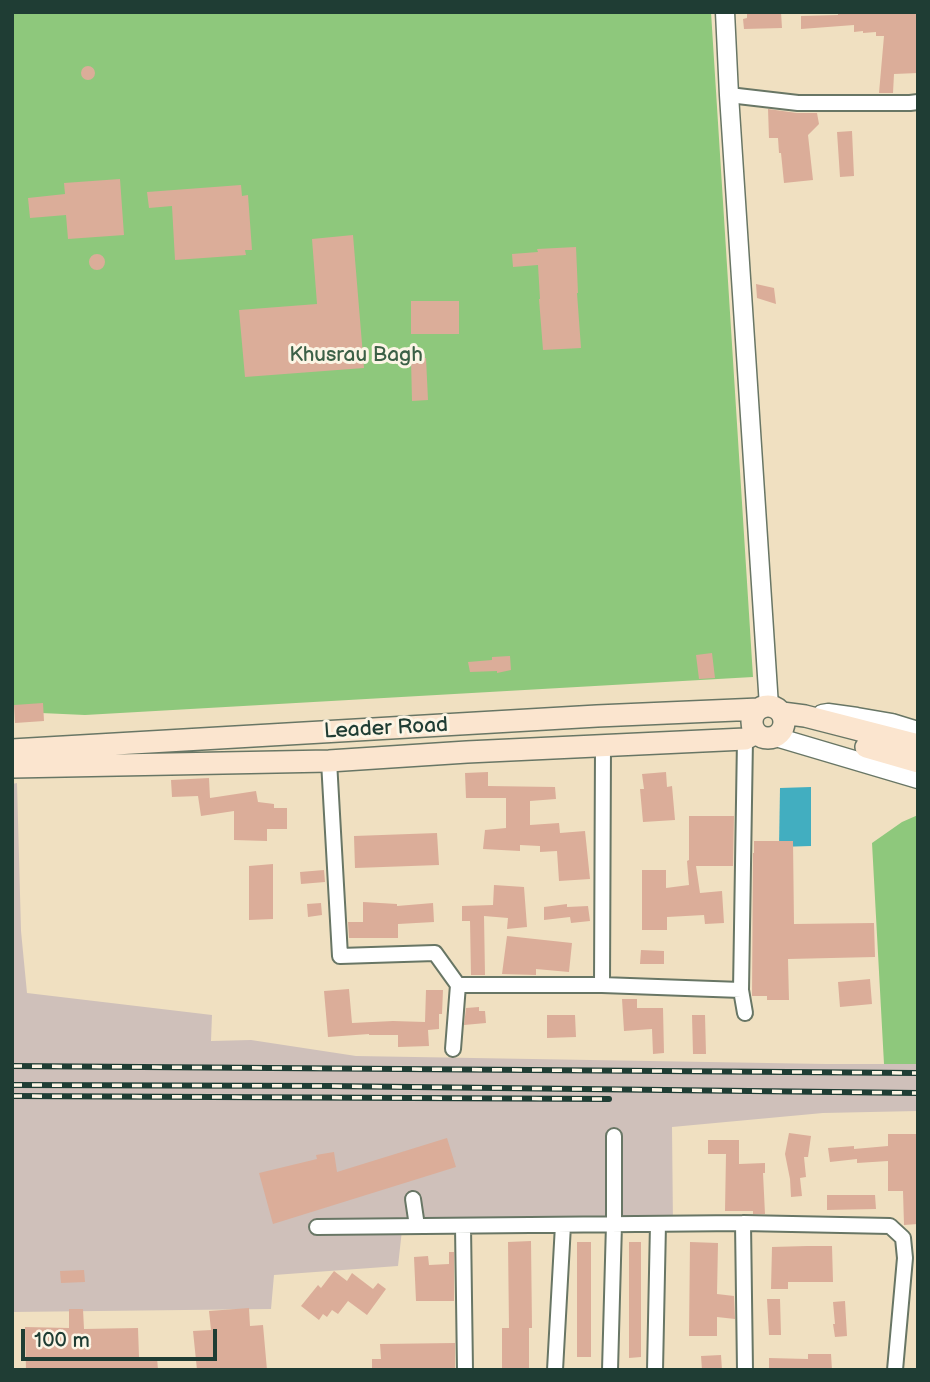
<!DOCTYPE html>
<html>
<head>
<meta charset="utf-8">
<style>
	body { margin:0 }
	#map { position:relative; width:930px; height:1382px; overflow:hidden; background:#f0e0c1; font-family:"Balsamiq Sans",sans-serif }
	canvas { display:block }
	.frame { position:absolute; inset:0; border:14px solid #1f3d34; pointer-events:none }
	.scale { position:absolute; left:21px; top:1329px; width:196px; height:32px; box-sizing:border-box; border:4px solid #1f3d34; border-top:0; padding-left:9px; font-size:21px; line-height:24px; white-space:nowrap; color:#1f3d34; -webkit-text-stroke:5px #fcf5e5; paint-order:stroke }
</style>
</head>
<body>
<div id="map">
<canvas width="930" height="1382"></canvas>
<div class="frame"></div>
<div class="scale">100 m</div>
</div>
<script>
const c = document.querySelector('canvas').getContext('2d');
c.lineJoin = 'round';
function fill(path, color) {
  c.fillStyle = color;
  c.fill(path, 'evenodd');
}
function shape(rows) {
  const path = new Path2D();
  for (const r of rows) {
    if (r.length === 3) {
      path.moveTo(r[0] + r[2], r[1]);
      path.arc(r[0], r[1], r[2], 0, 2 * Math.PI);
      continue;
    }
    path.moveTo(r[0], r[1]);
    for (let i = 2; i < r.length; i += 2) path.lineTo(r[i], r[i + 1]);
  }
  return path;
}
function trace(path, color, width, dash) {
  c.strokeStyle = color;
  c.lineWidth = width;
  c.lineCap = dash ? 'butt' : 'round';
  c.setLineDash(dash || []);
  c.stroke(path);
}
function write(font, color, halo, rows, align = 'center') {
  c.font = font + ' "Balsamiq Sans",sans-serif';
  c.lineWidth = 6;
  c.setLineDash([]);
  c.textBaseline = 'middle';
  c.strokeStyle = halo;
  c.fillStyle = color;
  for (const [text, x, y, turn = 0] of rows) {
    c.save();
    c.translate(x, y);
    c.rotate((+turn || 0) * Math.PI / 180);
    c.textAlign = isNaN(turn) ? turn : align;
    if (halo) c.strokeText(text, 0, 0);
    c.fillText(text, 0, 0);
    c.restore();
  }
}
const industrial = shape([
	[17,783,21,931,27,993,212,1015,211,1041,251,1040,356,1056,826,1064,918,1064,918,1111,823,1113,672,1127,673,1226,402,1230,398,1266,274,1275,271,1309,12,1312,12,784]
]);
const green = shape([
	[12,12,711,12,753,677,85,715,19,712,12,702],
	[918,815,918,1064,884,1064,872,843,902,822]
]);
const water = shape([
	[811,787,811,846,779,847,780,788]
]);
const building = shape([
	[747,12,781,12,782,28,744,29,743,19,747,18],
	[847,12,918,12,918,73,894,74,893,93,879,93,884,36,876,36,876,32,863,33,863,31,854,32,854,25,801,29,801,16,838,15,838,13],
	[88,73,7],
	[768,109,797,113,817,113,819,124,808,135,813,180,784,183,781,153,779,153,778,138,769,138],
	[852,131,854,176,840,177,837,132],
	[120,179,124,235,68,239,66,215,30,218,28,198,65,194,64,183],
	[241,185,242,196,248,195,252,250,245,250,246,255,175,260,172,206,149,208,147,192],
	[353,235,364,368,245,377,239,310,317,304,312,239],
	[576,247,578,293,577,293,581,348,543,350,539,299,540,299,538,265,513,267,512,254,538,252,537,249],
	[97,262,8],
	[756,284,774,288,776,304,757,298],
	[411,301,459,301,459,334,411,334],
	[426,358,428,400,412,401,411,359],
	[712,653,715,678,699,679,696,655],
	[510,656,511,670,497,673,497,671,470,672,468,662,492,660,492,657],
	[43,703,44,721,15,723,14,705],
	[488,772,488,786,555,787,556,799,530,801,530,825,559,823,560,833,585,831,590,879,559,881,557,851,540,852,540,846,520,845,520,851,483,849,485,830,506,828,506,798,466,798,465,773],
	[666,772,667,787,672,786,675,820,643,822,640,789,644,789,642,774],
	[209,778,210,798,256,791,258,802,274,804,274,808,287,808,287,829,267,829,267,841,234,840,234,811,201,816,198,796,172,797,171,780],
	[689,816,734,816,733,866,696,866,700,893,722,891,724,923,705,924,704,915,667,917,667,930,642,930,642,870,666,870,666,888,689,885,687,861,689,860],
	[437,833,439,865,355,868,354,836],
	[754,841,793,841,794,924,874,923,875,957,788,959,789,1000,767,1000,767,996,752,996,753,853,754,853],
	[273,864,273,919,249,920,249,866],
	[324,870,325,882,301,884,300,872],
	[494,885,524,887,527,927,507,929,508,918,484,916,485,975,471,975,470,921,462,921,462,906,493,905],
	[363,902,397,904,397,906,433,903,434,922,398,924,398,938,349,938,348,922,363,922],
	[321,903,322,915,308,917,307,904],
	[567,904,567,907,588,906,590,921,571,923,570,917,544,920,544,907],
	[507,936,572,943,569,972,536,969,536,975,502,974],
	[641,950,664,951,664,964,640,964],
	[870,979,872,1004,840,1007,838,982],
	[349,989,352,1023,393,1021,425,1022,426,990,443,990,442,1014,439,1014,439,1029,428,1030,429,1046,398,1047,398,1035,369,1035,369,1034,328,1037,324,991],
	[622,999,637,999,637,1008,663,1008,664,1053,653,1054,652,1029,624,1031],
	[479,1007,479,1011,485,1011,486,1023,464,1025,466,1008],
	[547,1015,575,1015,576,1037,547,1038],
	[692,1015,705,1015,706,1054,693,1054],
	[789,1133,811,1136,808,1157,804,1157,806,1177,800,1178,802,1196,791,1197,790,1179,785,1154],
	[888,1134,918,1134,918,1224,904,1225,903,1191,888,1191,888,1161,857,1163,857,1159,830,1162,828,1148,854,1146,854,1149,888,1146],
	[447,1138,456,1167,273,1224,259,1173,317,1159,316,1155,334,1152,337,1172],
	[708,1140,739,1140,739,1164,765,1163,765,1173,763,1173,765,1214,753,1214,753,1211,725,1211,726,1154,708,1154],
	[827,1195,875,1195,876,1209,827,1210],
	[531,1241,532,1328,529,1328,529,1370,502,1370,502,1328,509,1328,508,1242],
	[577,1242,591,1242,591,1357,577,1357],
	[629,1242,641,1242,641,1357,629,1358],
	[690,1242,718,1243,717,1294,734,1296,735,1319,717,1317,717,1336,689,1336],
	[807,1246,832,1246,833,1282,788,1282,788,1289,771,1289,772,1247],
	[449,1252,454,1252,454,1301,416,1301,414,1257,428,1256,429,1265,449,1264],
	[84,1270,85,1282,61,1283,60,1271],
	[334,1271,347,1281,352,1273,373,1289,378,1283,386,1289,367,1315,348,1301,338,1314,332,1310,327,1317,323,1314,319,1320,301,1306,318,1285,321,1288],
	[767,1299,780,1299,781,1335,769,1335],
	[845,1301,847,1336,835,1337,833,1324,835,1324,833,1302],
	[249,1308,250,1326,263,1325,267,1370,197,1370,193,1331,211,1330,209,1311],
	[69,1309,83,1309,84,1329,138,1328,139,1357,157,1357,158,1370,26,1370,25,1327,69,1328],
	[455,1343,455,1370,372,1370,372,1359,381,1359,380,1344],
	[808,1354,831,1354,832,1370,769,1370,769,1358,808,1359],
	[721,1355,722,1370,702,1370,701,1356]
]);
const minor = shape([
	[729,95,798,103,910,103,918,102],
	[745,739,741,990,745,1013],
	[329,761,340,956,435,953,458,985,453,1049],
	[458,985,602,985,741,990],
	[602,985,603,746],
	[413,1199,417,1226],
	[743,1223,745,1370],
	[463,1226,465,1370],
	[317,1227,743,1223,890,1226,903,1238,905,1258,895,1370],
	[555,1370,563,1225],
	[610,1370,614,1224,614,1136],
	[655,1370,658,1224]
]);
const tertiary = shape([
	[725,12,729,95,769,706],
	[822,714,828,713,857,717,892,723,918,731],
	[776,737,918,779]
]);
const secondary = shape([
	[768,722,16],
	[782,713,805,716,918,745],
	[866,747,918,762],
	[12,750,597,716,759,709],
	[12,767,329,761,467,752,745,739,756,733]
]);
const rail = shape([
	[12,1066,918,1073],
	[12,1085,328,1086,918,1093],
	[12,1096,609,1099]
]);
const parkNames = [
	["Khusrau Bagh",356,356]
];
const streetNames = [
	["Leader Road",386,729,-3]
];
fill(industrial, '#cfc0ba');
fill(green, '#8ec87c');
fill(water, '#42aec0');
fill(building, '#dbad99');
trace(minor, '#687665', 18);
trace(tertiary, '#687665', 21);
trace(secondary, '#687665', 24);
trace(minor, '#fff', 14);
trace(tertiary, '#fff', 18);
trace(secondary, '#fbe5cf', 21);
trace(rail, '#1f3d34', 6);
trace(rail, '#fcf5e5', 3.5, [10]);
write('21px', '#3b6046', '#fcf5e5', parkNames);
write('21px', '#1f3d34', '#fcf5e5', streetNames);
</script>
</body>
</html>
